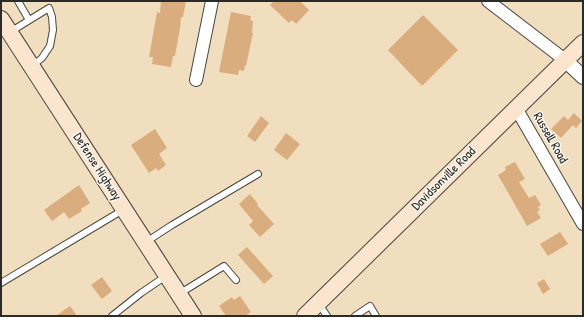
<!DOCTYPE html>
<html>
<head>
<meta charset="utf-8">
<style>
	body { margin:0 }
	#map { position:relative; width:584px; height:317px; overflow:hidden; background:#f0debf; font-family:"Patrick Hand",sans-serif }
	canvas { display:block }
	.frame { position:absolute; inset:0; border:2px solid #2b2b2b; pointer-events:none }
</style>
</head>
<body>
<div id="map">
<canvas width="584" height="317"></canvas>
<div class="frame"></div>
</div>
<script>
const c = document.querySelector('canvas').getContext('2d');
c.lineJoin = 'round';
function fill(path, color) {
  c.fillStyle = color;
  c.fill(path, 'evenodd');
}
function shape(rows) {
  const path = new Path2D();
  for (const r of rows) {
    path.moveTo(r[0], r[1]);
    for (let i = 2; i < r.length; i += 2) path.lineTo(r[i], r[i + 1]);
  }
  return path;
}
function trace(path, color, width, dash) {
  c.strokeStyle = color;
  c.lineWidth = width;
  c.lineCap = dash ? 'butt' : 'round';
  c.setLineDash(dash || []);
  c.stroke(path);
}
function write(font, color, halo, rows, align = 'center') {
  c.font = font + ' "Patrick Hand",sans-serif';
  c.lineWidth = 3;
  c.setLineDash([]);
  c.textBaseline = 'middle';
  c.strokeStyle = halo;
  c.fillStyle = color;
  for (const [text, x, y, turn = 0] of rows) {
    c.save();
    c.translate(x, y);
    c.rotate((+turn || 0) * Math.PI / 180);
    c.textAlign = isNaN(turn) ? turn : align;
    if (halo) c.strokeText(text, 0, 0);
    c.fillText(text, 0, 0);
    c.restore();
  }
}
const building = shape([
	[161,1,186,1,183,17,181,17,180,28,175,56,173,56,171,67,152,64,153,57,149,57,157,12,160,13],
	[274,1,300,1,309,10,296,24,292,20,289,23,270,5],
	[231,12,251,16,250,20,253,21,252,33,253,33,246,66,245,65,244,71,239,70,238,75,219,72],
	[423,15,458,50,422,86,388,50],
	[574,113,582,121,576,128,573,125,561,138,551,129,564,116,568,120],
	[261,116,269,123,255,142,247,136],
	[155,129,167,148,159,154,166,165,158,171,156,168,149,173,131,145],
	[286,133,300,144,287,160,274,150],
	[515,162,525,179,519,182,529,198,535,195,541,205,538,207,540,210,537,212,541,218,527,226,498,175,506,170,505,167],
	[79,185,90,203,81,209,82,211,69,219,64,212,52,221,44,210],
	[250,194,258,204,257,205,274,224,260,237,249,225,253,221,239,204],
	[560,232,568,244,548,256,540,244],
	[247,247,273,276,264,284,238,255],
	[102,277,112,291,102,299,91,285],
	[544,279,550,289,543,294,537,283],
	[240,296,251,312,245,316,226,316,219,306,232,297,234,300],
	[70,306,77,316,56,316]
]);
const service = shape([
	[18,1,29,20],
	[10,32,49,8,52,17,53,30,50,46,42,58,32,66],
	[146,242,172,225,258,174],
	[1,283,123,210],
	[179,294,224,266,236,280],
	[319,304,327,316],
	[112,316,141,293,166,276],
	[355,316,370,306,376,316]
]);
const minor = shape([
	[488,1,565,60],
	[196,80,212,1],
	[516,108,583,224]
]);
const tertiary = shape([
	[565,60,583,77]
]);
const secondary = shape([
	[1,19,193,316],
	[305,316,583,43]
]);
const streetNames = [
	["Russell Road",550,138,60],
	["Defense Highway",97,167,57],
	["Davidsonville Road",444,179,-45]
];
fill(building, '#daad7e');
trace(service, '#494641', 8);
trace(minor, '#494641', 14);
trace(tertiary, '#494641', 16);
trace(secondary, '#494641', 18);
trace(service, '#fff', 6);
trace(minor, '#fff', 12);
trace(tertiary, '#fff', 14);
trace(secondary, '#fce5cf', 16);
write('13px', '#2b2b2b', '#fbf7ec', streetNames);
</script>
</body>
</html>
